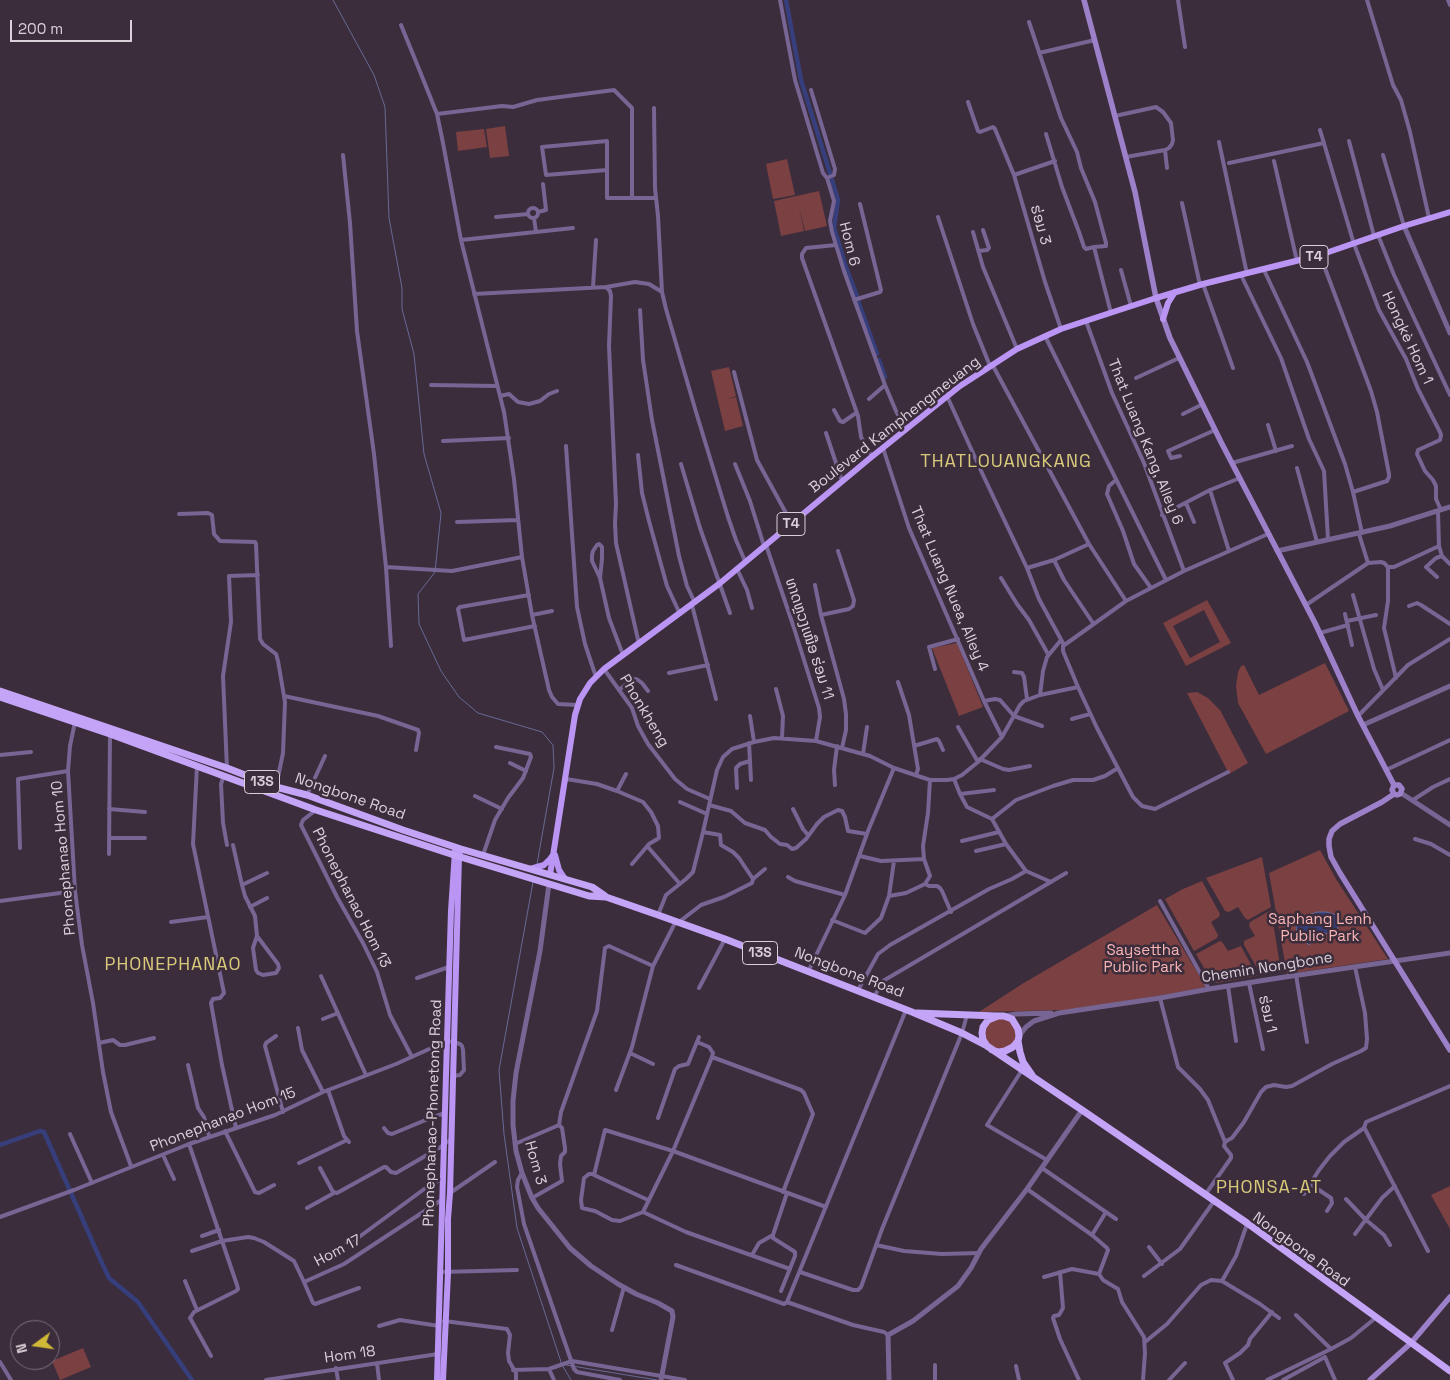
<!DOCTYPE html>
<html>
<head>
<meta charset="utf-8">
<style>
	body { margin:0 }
	#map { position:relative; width:1450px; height:1380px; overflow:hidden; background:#3c2d3c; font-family:"Space Grotesk",sans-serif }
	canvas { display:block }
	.north { position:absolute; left:10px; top:1320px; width:50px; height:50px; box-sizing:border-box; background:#3c2d3c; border:1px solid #7b6e7b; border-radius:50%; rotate:256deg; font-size:14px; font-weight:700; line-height:20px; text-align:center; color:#dad0d9 }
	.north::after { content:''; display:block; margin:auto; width:18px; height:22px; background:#d0b837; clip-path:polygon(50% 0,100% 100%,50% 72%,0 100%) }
	.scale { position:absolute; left:10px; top:20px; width:122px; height:22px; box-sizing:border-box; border:2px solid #dad0d9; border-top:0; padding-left:6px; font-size:15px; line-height:18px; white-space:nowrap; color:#dad0d9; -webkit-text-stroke:4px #3c2d3c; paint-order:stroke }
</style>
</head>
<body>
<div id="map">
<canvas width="1450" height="1380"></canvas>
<div class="north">N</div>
<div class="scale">200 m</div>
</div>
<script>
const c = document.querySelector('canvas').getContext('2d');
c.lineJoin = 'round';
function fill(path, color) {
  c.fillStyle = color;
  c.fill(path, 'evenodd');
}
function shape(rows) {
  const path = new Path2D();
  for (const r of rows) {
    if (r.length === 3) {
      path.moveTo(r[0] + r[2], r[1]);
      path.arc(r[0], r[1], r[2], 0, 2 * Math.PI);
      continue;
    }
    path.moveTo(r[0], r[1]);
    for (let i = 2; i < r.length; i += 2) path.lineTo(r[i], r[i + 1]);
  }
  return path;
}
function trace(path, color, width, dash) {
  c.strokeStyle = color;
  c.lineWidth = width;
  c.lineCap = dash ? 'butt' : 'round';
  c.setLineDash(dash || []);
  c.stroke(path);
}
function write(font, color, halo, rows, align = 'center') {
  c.font = font + ' "Space Grotesk","Noto Sans Lao",sans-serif';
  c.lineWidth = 5;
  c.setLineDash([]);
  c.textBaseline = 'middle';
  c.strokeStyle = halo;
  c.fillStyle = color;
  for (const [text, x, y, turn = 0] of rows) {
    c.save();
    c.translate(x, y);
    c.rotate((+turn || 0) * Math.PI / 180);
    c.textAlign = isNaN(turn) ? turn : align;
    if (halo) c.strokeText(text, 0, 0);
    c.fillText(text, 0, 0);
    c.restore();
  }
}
const green = shape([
	[505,126,509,156,490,158,486,129],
	[484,129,487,147,458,151,456,132],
	[787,159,795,195,773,199,766,164],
	[819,191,827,226,805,231,799,207,804,231,781,236,774,201],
	[729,367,736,396,728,399,736,397,743,426,725,431,711,371],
	[1207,600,1231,643,1186,666,1163,623],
	[1204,610,1220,642,1190,658,1173,626],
	[957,643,983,707,959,716,932,648],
	[1325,663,1349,711,1266,754,1238,703,1236,686,1238,672,1241,666,1244,665,1259,695],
	[1197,692,1208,698,1220,710,1248,763,1229,774,1187,693],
	[1320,850,1336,879,1388,959,1287,974,1269,873],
	[1262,857,1271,907,1248,920,1245,918,1238,907,1229,912,1225,911,1206,878],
	[1202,881,1220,914,1219,917,1211,922,1218,935,1217,938,1194,951,1165,899,1183,889],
	[1157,905,1206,987,1158,996,1066,1010,979,1012,1022,984],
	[1271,910,1281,971,1261,975,1244,945,1244,941,1255,936,1249,926,1250,922],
	[1220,941,1222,942,1228,951,1241,946,1257,976,1216,983,1211,980,1196,954],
	[997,1017,1012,1021,1017,1028,1017,1041,1005,1050,987,1046,984,1027],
	[1450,1186,1450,1229,1431,1195],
	[83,1348,91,1367,60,1380,52,1361]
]);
const water = shape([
	[1318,912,1326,912,1334,914,1337,917,1339,922,1336,935,1319,932,1309,945,1297,933,1296,927,1304,918,1311,914,1318,912]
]);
const stream = shape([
	[333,0,374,75,385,107,389,218,402,288,402,309,414,354,424,454,441,513,435,572,418,594,419,624,441,671,459,697,478,713,542,732,553,745,554,768,537,864],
	[533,882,499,1070,504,1134,517,1228,562,1365,571,1380],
	[566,1365,657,1380]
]);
const canal = shape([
	[786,0,801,80,830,173],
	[832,180,838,200,834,228,847,270,857,296],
	[858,301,877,354],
	[879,360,885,377],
	[0,1145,40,1131,44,1132,101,1261,109,1278,138,1302,192,1380]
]);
const minor = shape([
	[780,0,795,80,823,173,827,178,834,201,830,221,832,232,844,271,885,385,896,411,906,430],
	[1178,0,1185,47],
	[1367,0,1393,85,1401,100,1410,132,1429,218],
	[1448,0,1450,5],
	[1029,22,1061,118,1077,152,1081,168,1095,202,1106,243,1106,246,1094,247,1111,313],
	[401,25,419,69,437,114,443,143,461,240,504,412,514,479,522,557,532,615,549,690,552,697,558,704,577,705],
	[1039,53,1095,40],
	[811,90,835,169,834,175,827,178],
	[968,102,978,131,980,132,993,127,995,129,1014,175,1045,282,1061,329],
	[654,108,655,188,658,216,662,292,666,309,696,412,728,517,736,540,745,561],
	[437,114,502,106,513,107,537,100,614,90,632,108,632,198,656,198],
	[1115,116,1156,107,1163,112,1171,123,1173,140,1172,144,1169,148,1165,150,1126,157],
	[1320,130,1354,244,1379,310,1406,359,1418,389,1440,432,1441,435,1440,440,1418,450,1417,454,1425,471,1433,480,1436,486,1436,499,1441,510],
	[1046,134,1062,187,1079,232,1084,247,1086,249,1094,247],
	[1349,141,1374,236],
	[1219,142,1247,274],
	[1165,150,1167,168],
	[343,155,350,223,357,331,374,454,386,567,391,646],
	[1383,155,1404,226],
	[1274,161,1297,261],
	[1229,163,1324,143],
	[607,170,546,175,542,147,607,141,607,198,632,198],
	[1014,175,1055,161],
	[1182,203,1200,285],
	[533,213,5],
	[538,212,546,210,543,184],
	[496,217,528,214],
	[938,217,973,324,990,366],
	[534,218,536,232],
	[973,232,983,267,1017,349],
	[1378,235,1394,275,1450,395],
	[461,240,573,228],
	[836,245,806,248,802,254,802,258,858,416,861,437,872,457],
	[979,251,987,250,989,248,983,230],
	[1320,255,1371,391,1377,412,1389,474,1389,477,1387,481,1353,492],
	[1121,270,1131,306],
	[1264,270,1307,362,1316,386,1345,464,1353,492,1362,533],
	[1241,275,1281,358,1309,439,1324,471,1328,539],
	[1203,284,1233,368],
	[593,287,596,240],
	[606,287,610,291,611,296,609,346,616,504,615,523,616,543,639,644],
	[474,294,606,287,635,282,649,284,662,292],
	[854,300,880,292,881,290,860,204],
	[640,310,643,360,652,420,679,556,687,586,695,603],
	[1086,321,1112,393,1144,463,1184,571],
	[1045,336,1166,580],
	[992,364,1089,544,1126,601],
	[734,372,757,460,792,524],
	[1136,378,1179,358],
	[431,385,497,386],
	[500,396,509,394,518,402,529,404,540,401,549,394,557,391],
	[947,396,983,475,1027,568,1039,599,1064,645],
	[869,399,885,385],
	[834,410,840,421,843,422,856,413],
	[1183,414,1203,404],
	[1268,425,1276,451],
	[826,433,842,481],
	[443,441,509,438],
	[566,446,577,607,585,644,596,677],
	[883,448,909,528,984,701,1002,737],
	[638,455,642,493,649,521,667,586,680,614],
	[1180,456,1171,458,1168,451,1215,430],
	[1232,463,1292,446],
	[681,464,700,528,730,613],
	[735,464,750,501,764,546],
	[1297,468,1317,542],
	[1116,480,1109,486,1107,494,1123,531,1134,564,1151,588],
	[1210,490,1229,551],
	[1186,503,1194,522],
	[1438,512,1439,546,1442,556,1450,564],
	[179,514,208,513,212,515,214,534,220,541,255,542,256,544,260,639,263,644,276,654,278,661,285,702,283,753,276,787],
	[1162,515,1210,490,1240,478],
	[457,522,518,520],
	[1359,534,1368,563],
	[766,545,794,628,819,708,820,717,816,741],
	[1054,560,1064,580,1093,623],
	[386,567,452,571,522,557],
	[1388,567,1394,567,1439,546],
	[1027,568,1054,560,1089,544],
	[737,569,747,590,752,608],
	[1437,577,1426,567,1436,558,1442,556],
	[600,578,602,559,602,547,599,544,597,545,593,551,592,555,592,561,600,578,609,618,623,655],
	[1001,578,1017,604,1029,620,1048,654],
	[815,585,821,615,844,699,846,714,846,730,842,748],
	[529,595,460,607,458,609,460,619,464,640,535,626],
	[1353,595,1374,669,1383,690],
	[692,605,716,699],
	[1306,605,1368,563,1381,562,1384,563,1388,567,1388,601,1384,628,1396,678],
	[1409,606,1417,603,1421,605,1450,624],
	[1345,614,1352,645],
	[532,615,552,611],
	[821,615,849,609,853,606,854,600,838,551],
	[1347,621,1376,615],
	[1320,633,1348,625],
	[604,669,632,708,638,726,648,744,675,779,687,789,710,799],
	[935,669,929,647,958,639],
	[1014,672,1022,673,1024,677,1027,699],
	[669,673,708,665],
	[898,682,909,715,918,769,916,775],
	[620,689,635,679,638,680,642,683,648,691],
	[776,689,783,716,782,738],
	[1040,695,1043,671,1047,657,1061,640],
	[284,696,378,716,418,730,419,733,416,750],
	[984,701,995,699,1000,700,1014,716,1042,726],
	[750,716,754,742],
	[1358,716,1408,665,1450,639],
	[1072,719,1090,714],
	[75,722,70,746,68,771,75,891,82,945,93,1003,103,1072,111,1112,131,1166],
	[958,727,978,762],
	[749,743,751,780],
	[914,746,937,739,939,741,943,750],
	[863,754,867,727],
	[0,755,31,752],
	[980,759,1003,769,1009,770,1030,766],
	[510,763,526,771],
	[197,766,193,844,224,993,220,998,213,999,211,1003,222,1065,236,1128],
	[227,769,223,676,231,622,229,576,258,575],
	[1386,770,1450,740],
	[1228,772,1155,809,1142,806,1133,797,1097,728,1078,687,1063,651,1063,646,1126,601,1184,571,1268,534],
	[224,775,221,784,223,823,227,845],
	[566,779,597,784,617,791,643,802,651,812,658,826,659,838,649,844,632,864],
	[954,779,960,794,967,807,992,819,1006,844,1026,871,1051,882],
	[835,785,834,770,837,746],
	[737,788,736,768,740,764,750,761],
	[617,791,626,774],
	[960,794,994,790],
	[307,795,325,756],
	[475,796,502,809],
	[1413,800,1433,787,1450,779],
	[680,802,707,814],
	[709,805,731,811,745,823,765,830,771,837,780,844,787,845,792,849,796,848,806,839,817,824,824,817,838,810,842,811,845,817,848,831,867,834],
	[109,809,145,812],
	[793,809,803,829,808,835],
	[316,810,303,820,301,825,337,897,363,943,377,972,390,1015,412,1057],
	[992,819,1016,800,1053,786,1073,780,1093,780,1105,776,1118,768],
	[703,832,720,835,721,845,733,852,739,858,753,879],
	[110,838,145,838],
	[1415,839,1431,844,1450,855],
	[962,841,999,832],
	[233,845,242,885,245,896,255,916,257,936,253,948,256,970,258,973,263,975,276,973,279,968,278,964,257,936],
	[648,847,680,884],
	[20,848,18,779,68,771],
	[976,851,1006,844],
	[109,854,110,734],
	[483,855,495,820,508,798,523,778,531,757,530,754,496,747],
	[860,856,881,861,924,859],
	[788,877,795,881,845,895],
	[925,884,930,876,924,859,923,846,928,813,930,780],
	[242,885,267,873],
	[889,896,894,861],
	[0,901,75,891],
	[1160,901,1209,989],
	[250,907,267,898],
	[658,915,666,895,686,879,693,872,703,832,717,770,723,757,732,749,754,742,774,738,816,741,870,756,894,768,930,780,947,780,954,779,962,775,978,762,1002,737,1020,705,1024,701,1040,695,1078,687],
	[832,920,865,933,881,918,889,896,906,893,925,884,929,886,937,886,940,888,942,891,951,912],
	[171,922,208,917],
	[679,922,701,905,724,897,752,883,753,879,765,869],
	[808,972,845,895,868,831,894,768],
	[1296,975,1307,1042],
	[321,976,366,1075],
	[417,978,449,967],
	[1249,983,1263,1049],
	[1228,986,1236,1041],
	[699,988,725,939],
	[857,992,878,954,890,945,989,889,1012,879,1026,871],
	[874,997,883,981,1066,873],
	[1160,998,1178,1067,1200,1089,1208,1100,1225,1142,1224,1146,1231,1155,1231,1158,1205,1195],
	[323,1019,338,1013],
	[298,1028,302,1050,323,1092],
	[276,1036,266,1043,265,1046,283,1112],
	[99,1043,113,1040,120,1045,125,1045,154,1038],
	[630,1053,653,1064],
	[712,1057,801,1090,804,1093,813,1114,783,1192],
	[188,1065,198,1108,204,1117,209,1136],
	[1022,1070,987,1125,1047,1160],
	[328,1090,344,1136,349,1142],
	[616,1090,632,1047,653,966,676,921],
	[658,1118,675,1069,679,1066,688,1064,699,1037],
	[384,1128,388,1133,392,1134,428,1119,445,1113],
	[1364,1128,1365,1129,1428,1251],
	[225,1131,255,1192,259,1193,274,1185],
	[70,1134,92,1183],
	[1225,1142,1228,1140,1232,1138,1244,1122,1261,1092,1266,1087,1274,1085,1286,1087,1292,1086,1332,1064,1361,1051,1366,1048,1367,1039,1365,1013,1355,967],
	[189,1144,237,1285,238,1289,236,1291,194,1312,190,1318,211,1356],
	[515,1144,559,1125],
	[163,1155,174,1179],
	[299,1163,347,1140],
	[320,1168,333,1192,337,1193,384,1167,386,1167,391,1172,396,1173,439,1148,450,1140],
	[1042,1168,1116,1219],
	[522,1173,518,1180,517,1187,524,1224,574,1369,577,1372,620,1380],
	[593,1174,589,1174,584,1178,581,1200,582,1208,595,1211,612,1220,620,1221,643,1212,673,1151,712,1057,713,1053,709,1047,697,1042],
	[1310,1184,1331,1198,1332,1203,1327,1211],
	[1027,1189,1092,1235,1107,1248,1108,1250,1099,1274,1072,1269,1044,1277],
	[450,1193,495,1162],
	[1304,1194,1319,1170,1330,1156,1344,1142,1364,1128,1366,1122,1450,1086],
	[532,1198,562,1181,560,1164,561,1156,565,1152,565,1148,562,1128,559,1125,561,1112,597,1011,605,948,609,946,653,966],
	[1346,1199,1365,1219,1384,1235,1390,1245],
	[648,1200,594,1175,605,1130,673,1151,826,1207],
	[307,1208,334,1193],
	[643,1212,686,1232,790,1269],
	[0,1217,74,1190,189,1144,275,1115,323,1092,396,1064,447,1041,453,1042,460,1044,462,1046,463,1050,464,1070,460,1075,453,1076],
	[1355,1234,1382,1198,1395,1186],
	[1092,1235,1106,1212],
	[202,1236,219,1230],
	[346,1243,355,1240,431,1184,443,1179],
	[876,1245,904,1251,942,1254,979,1253],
	[1149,1247,1162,1264],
	[192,1251,222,1241,248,1237,254,1238,264,1242,294,1261,304,1282],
	[752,1255,759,1243,773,1235],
	[676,1265,784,1304,787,1302,853,1325,884,1332,888,1335],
	[441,1272,517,1270],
	[800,1272,853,1290,858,1290,861,1287,882,1229,962,1033,967,1015],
	[1060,1272,1063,1308,1059,1315,1054,1316,1053,1318,1060,1339,1079,1380],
	[1099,1274,1103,1280,1118,1289,1122,1302,1144,1337,1145,1353,1143,1380],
	[1144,1276,1180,1249,1212,1204],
	[185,1281,197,1310],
	[1222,1281,1260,1304,1279,1318],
	[359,1288,315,1304,313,1303,304,1282,344,1264,443,1199],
	[781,1291,795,1256,795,1252,792,1250,773,1238,773,1235,787,1193],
	[787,1302,906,1010],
	[1296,1315,1331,1349],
	[444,1321,507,1329,510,1335,508,1353,509,1361,516,1373,516,1380],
	[379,1326,400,1320,439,1326],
	[612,1330,624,1287],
	[1145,1342,1167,1324,1201,1285,1211,1280,1222,1281,1236,1256,1246,1227],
	[1325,1357,1335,1380],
	[0,1362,11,1380],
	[377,1363,379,1380],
	[935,1365,935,1380],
	[1016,1366,1019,1380],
	[336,1368,338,1380],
	[549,1369,554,1380],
	[513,1370,549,1369,572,1361,685,1380],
	[266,1380,438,1354],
	[1169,1380,1185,1363],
	[1233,1380,1225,1363,1240,1353,1248,1345,1250,1339,1272,1312],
	[1267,1380,1331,1349,1351,1338,1373,1320],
	[1283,1380,1325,1357]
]);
const tertiary = shape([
	[1404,226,1450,333],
	[1277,551,1390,526,1450,507],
	[1363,725,1450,686],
	[1401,793,1450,825],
	[549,884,540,951,516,1073,513,1101,513,1125,516,1151,522,1173,532,1198,538,1208,570,1248,591,1266,618,1284,636,1294,658,1303,672,1311,673,1317,661,1380],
	[1004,1016,1016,1014,1051,1013],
	[1019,1036,1026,1027,1034,1021,1059,1013,1160,998,1209,989,1285,977,1450,953],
	[889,1380,888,1335,913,1321,958,1286,971,1268,981,1249,1027,1189,1080,1113]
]);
const secondary = shape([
	[1084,0,1135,192,1156,298,1170,338,1221,442,1315,623,1358,716,1394,785,1392,790,1394,794],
	[1394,794,1382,802,1340,824,1332,831,1329,839,1329,846,1331,857,1340,873,1450,1050],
	[1394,794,1397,795,1400,794,1402,789,1399,785,1394,785],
	[1370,1380,1411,1343,1450,1297]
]);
const primary = shape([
	[1163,319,1168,303,1175,292],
	[555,855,559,870,565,879],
	[530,869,544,865,550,859,553,855],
	[550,875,575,715,580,699,590,683,604,669,719,584,869,459,960,386,1017,349,1061,329,1156,298,1203,284,1320,255,1404,226,1450,212],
	[437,1380,447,1041,451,911,455,851],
	[443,1380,448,1273,448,1219,450,1193,459,856,461,849]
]);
const trunk = shape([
	[0,691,227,768,276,787,307,795,403,830,461,849,592,887,605,896],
	[0,697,110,734,316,810,454,855,589,896,606,897,658,915,725,939,912,1012,962,1033,987,1046],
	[917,1013,997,1016],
	[1018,1041,1020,1052,1023,1062,1032,1075],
	[992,1050,999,1052,1005,1051,1013,1047,1018,1041,1019,1036,1018,1029,1012,1019,1004,1016,998,1016,988,1020,983,1027,982,1033,983,1040,987,1046,1082,1110,1247,1223,1450,1371]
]);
const shields = [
	[1314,257,28],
	[791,524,28],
	[262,782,35],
	[760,953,35]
];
const shieldNames = [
	["T4",1314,257],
	["T4",791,524],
	["13S",262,782],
	["13S",760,953]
];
const streetNames = [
	["ຮ່ອມ 3",1040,225,74],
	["Hom 6",849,244,76],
	["Hongkè Hom 1",1407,338,65],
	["Boulevard Kamphengmeuang",895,425,-38],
	["That Luang Kang, Alley 6",1145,442,68],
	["That Luang Nuea, Alley 4",949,589,67],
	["ທາດຫຼວງເໜືອ ຮ່ອມ 11",809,639,72],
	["Phonkheng",644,711,59],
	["Nongbone Road",350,797,19],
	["Phonephanao Hom 10",64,858,-95],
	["Phonephanao Hom 13",351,898,63],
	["Chemin Nongbone",1267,968,-9],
	["Nongbone Road",849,973,21],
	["ຮ່ອມ 1",1267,1014,77],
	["Phonephanao-Phonetong Road",433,1113,-88],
	["Phonephanao Hom 15",223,1120,-21],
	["Hom 3",535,1163,74],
	["Nongbone Road",1301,1250,36],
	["Hom 17",338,1251,-28],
	["Hom 18",350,1355,-8]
];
const parkNames = [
	["Saphang Lenh",1320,920],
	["Public Park",1320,937],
	["Saysettha",1143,951],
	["Public Park",1143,968]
];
const quarterNames = [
	["THATLOUANGKANG",1006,462],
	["PHONEPHANAO",173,965],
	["PHONSA-AT",1269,1188]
];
fill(green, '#7b4041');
fill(water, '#363e7b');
trace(water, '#676a97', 1);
trace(stream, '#676a97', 1);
trace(canal, '#363e7b', 4.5);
trace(minor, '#776594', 4);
trace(tertiary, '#776594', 5);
trace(secondary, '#9d80ca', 5.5);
trace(primary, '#ba95f4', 6);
trace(trunk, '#c4a4f6', 7);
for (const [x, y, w] of shields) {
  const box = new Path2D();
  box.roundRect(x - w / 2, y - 11.5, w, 23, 4);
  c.fillStyle = '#3c2d3c';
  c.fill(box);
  trace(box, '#dad0d9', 1);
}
write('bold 14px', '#dad0d9', null, shieldNames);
write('15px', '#dad0d9', '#3c2d3c', streetNames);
write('15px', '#f9b5b4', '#3c2d3c', parkNames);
c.letterSpacing = '1px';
write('18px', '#d8c97b', '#3c2d3c', quarterNames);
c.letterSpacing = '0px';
</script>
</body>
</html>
